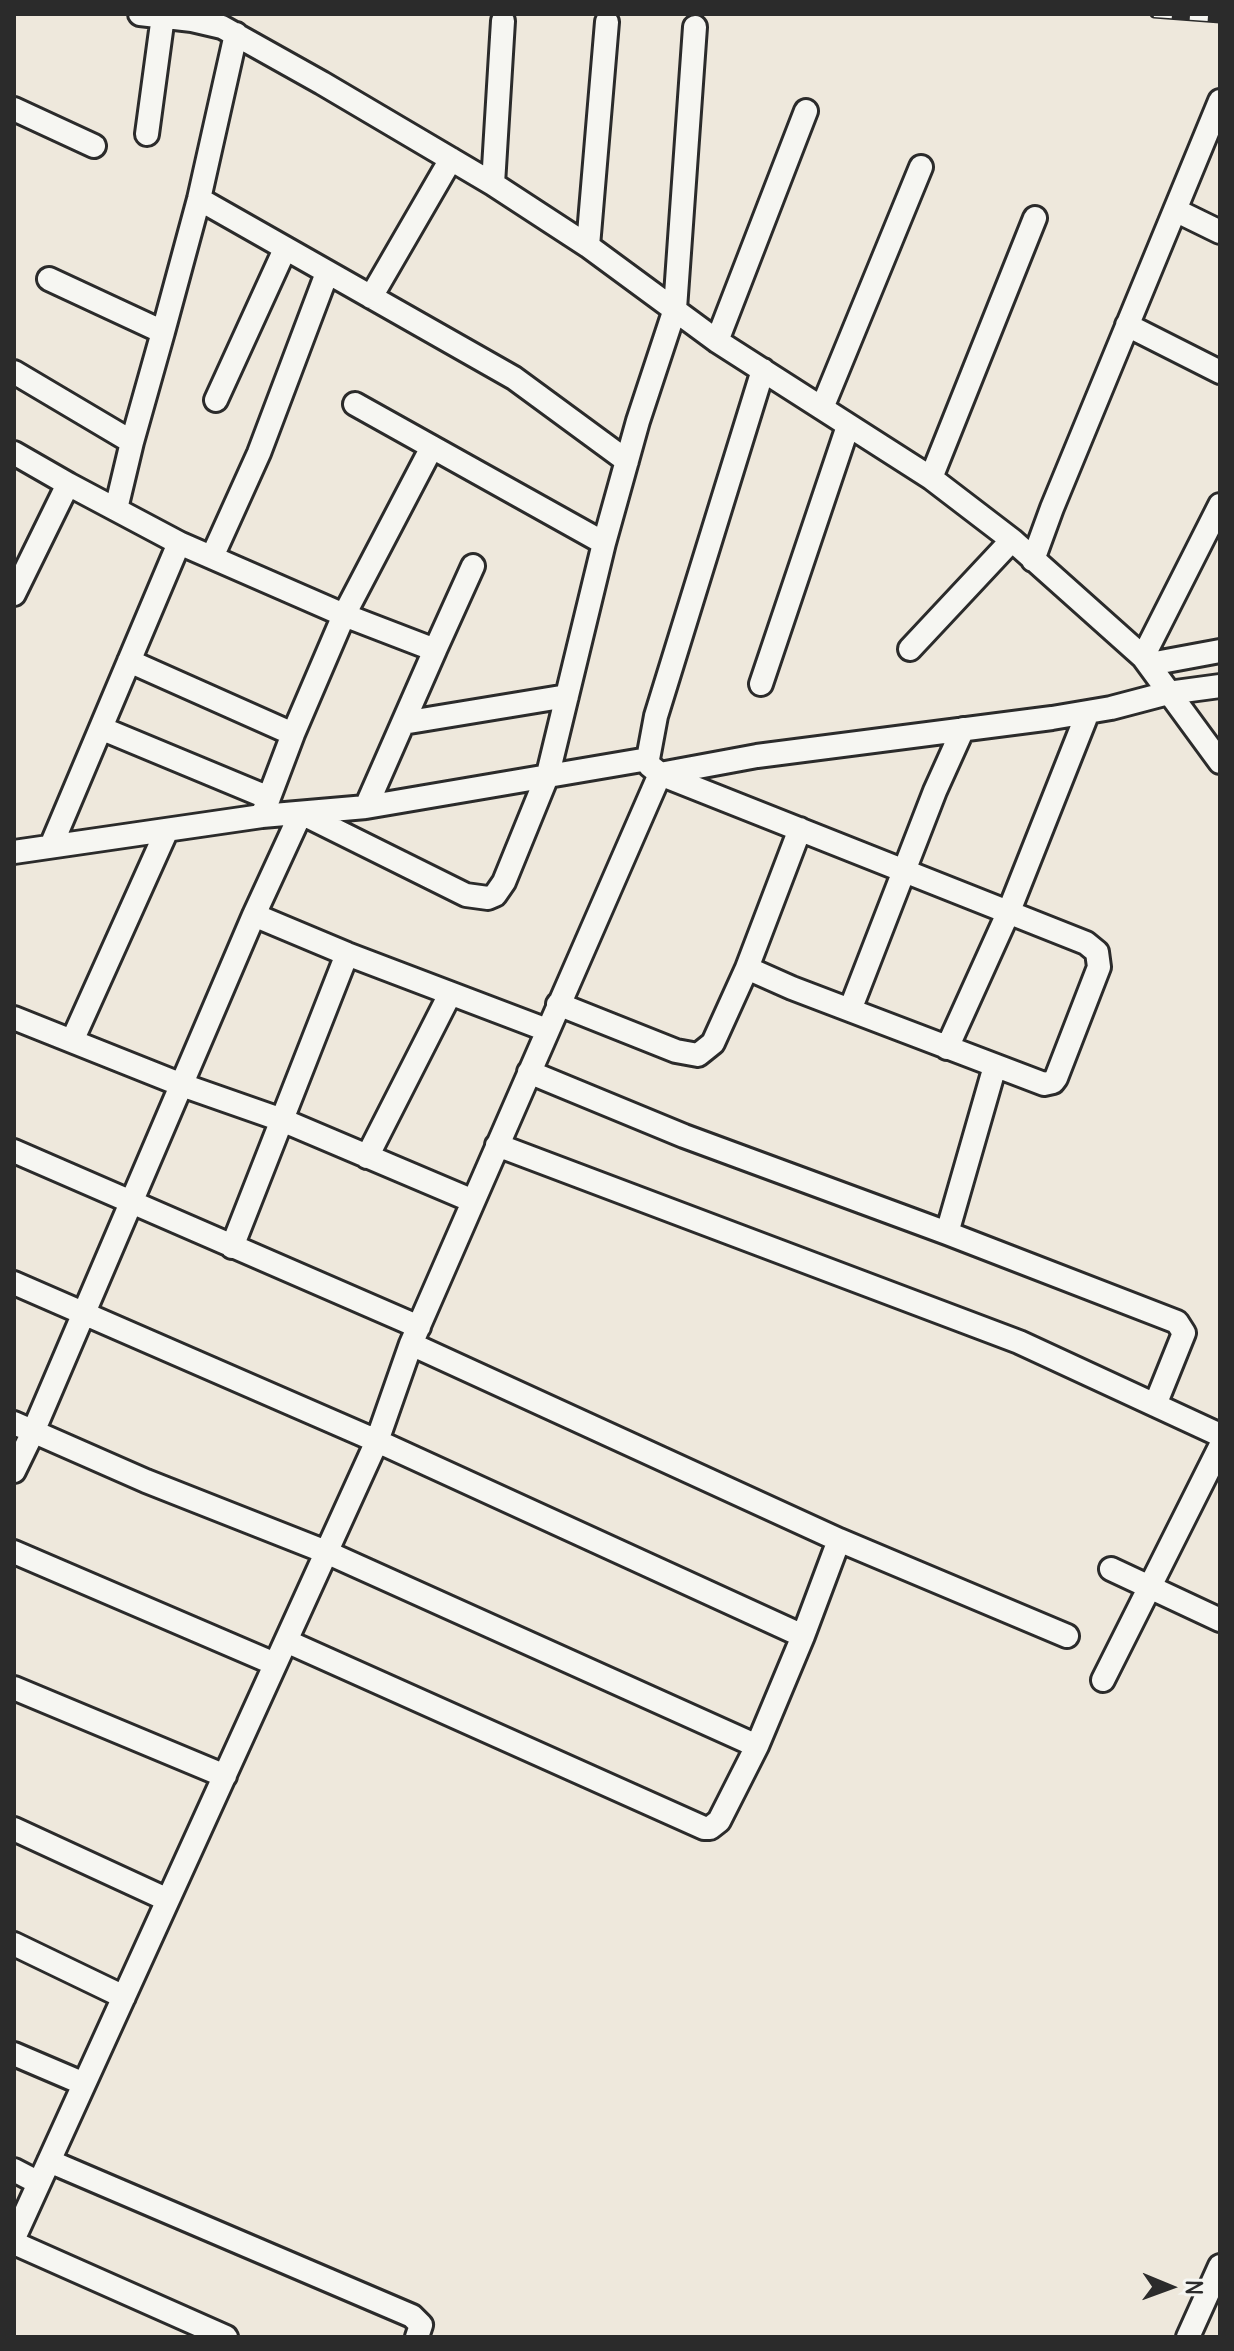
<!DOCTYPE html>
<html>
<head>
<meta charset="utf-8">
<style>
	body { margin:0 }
	#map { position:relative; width:1234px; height:2351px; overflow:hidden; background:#eee8dc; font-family:Delius,sans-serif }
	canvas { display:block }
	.frame { position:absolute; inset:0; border:16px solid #2b2b2b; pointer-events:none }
	.north { position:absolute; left:1130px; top:2247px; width:80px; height:80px; -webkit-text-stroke:6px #f6f6f2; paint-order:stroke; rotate:91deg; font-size:22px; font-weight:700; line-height:32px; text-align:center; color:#2b2b2b }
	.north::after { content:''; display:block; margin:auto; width:28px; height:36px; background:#2b2b2b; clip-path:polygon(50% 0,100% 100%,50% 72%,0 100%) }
</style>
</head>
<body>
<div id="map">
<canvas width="1234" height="2351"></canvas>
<div class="frame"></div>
<div class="north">N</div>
</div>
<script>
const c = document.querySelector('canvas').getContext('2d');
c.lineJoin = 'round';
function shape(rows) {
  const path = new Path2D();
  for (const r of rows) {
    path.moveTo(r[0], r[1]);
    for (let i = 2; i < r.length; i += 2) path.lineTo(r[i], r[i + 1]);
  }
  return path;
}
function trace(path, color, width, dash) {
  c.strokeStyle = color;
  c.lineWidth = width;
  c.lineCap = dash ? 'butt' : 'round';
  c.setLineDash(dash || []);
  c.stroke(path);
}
const street = shape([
	[140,14,192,20,222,27,322,83,493,184,588,246,717,341,931,478,1012,540,1143,657,1220,762],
	[14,109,94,146],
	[147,134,163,16],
	[493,184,503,21],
	[199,199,514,378,627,461],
	[1175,210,1220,232],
	[588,246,607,22],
	[371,297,451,159],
	[1127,325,1220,372],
	[163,332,199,199,236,34],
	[717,341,806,111],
	[14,372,132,442,163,332,49,279],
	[216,400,285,249],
	[355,404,432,447],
	[822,408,921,167],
	[14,453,68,484],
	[931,478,1035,218],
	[116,509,132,442],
	[212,557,259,453,327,273],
	[1033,560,1052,508,1220,101],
	[14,594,68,484,179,543],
	[910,649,1012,540],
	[435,650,473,566],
	[1143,657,1220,505],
	[129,661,293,734],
	[1150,664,1220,651],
	[761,684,848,426],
	[403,723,567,696],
	[103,729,269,798],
	[660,774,757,756,1052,718,1111,708,1168,693,1220,686],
	[262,816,293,734,344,615,432,447,604,543],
	[51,846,179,543,344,615,435,650,366,807],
	[14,852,262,816,366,807,648,759],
	[254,915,347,954,547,1030],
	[747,968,800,829],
	[558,1004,676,1051,698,1055,713,1043,747,968,792,988,1044,1084,1053,1082,1056,1078,1099,967,1097,952,1086,943,660,774,649,765,648,759,656,716,763,370],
	[850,1010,935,791,963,729],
	[14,1018,182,1085,282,1120,473,1201],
	[72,1041,167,830],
	[947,1048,1009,911,1088,712],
	[529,1072,684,1136,947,1233,1177,1322,1184,1333,1155,1405],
	[497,1145,1019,1342,1220,1435],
	[14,1151,419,1327],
	[367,1157,450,994],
	[947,1233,995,1066],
	[232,1247,347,954],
	[14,1283,377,1441,803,1636],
	[14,1423,146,1481,326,1552,757,1746],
	[14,1471,33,1432,254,915,301,813,466,895,488,898,495,895,504,882,548,774,604,543,638,421,675,309,695,27],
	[839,1540,1067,1636],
	[14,1552,275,1664],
	[1111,1569,1220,1620],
	[286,1641,704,1828,710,1828,719,1821,757,1746,803,1636,839,1540,411,1344],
	[1103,1680,1220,1447],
	[14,1688,225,1776],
	[14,1829,168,1900],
	[14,1944,124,1997],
	[14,2054,82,2083],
	[49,2161,412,2316,421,2325,417,2337],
	[14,2170,39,2183],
	[14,2238,377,1441,411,1344,660,774],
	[14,2243,226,2337],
	[1188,2337,1220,2266]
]);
const rail = shape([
	[1154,14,1220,19]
]);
trace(street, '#2b2b2b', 28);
trace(street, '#f6f6f2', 22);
trace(rail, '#2b2b2b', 9);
trace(rail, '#f6f6f2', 6, [18]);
</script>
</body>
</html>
